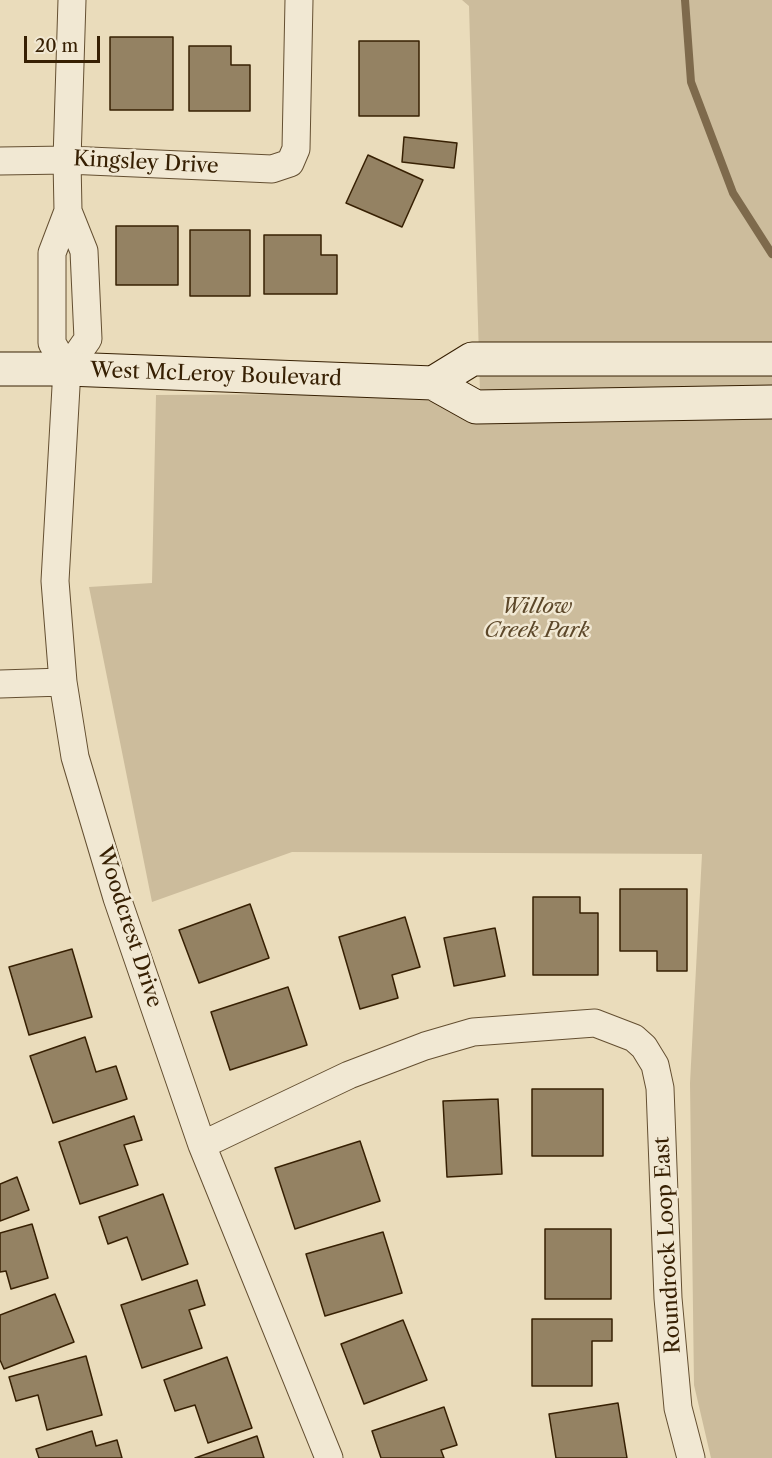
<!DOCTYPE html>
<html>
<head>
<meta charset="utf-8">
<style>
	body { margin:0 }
	#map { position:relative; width:772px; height:1458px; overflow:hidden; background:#eadcbb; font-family:"Libre Caslon Text",serif }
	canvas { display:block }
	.scale { position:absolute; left:24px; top:36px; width:76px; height:27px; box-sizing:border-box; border:3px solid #372003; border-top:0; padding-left:8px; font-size:18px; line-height:21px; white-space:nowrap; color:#372003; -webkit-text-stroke:4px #f1e8d3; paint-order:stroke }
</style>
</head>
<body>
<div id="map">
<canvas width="772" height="1458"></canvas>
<div class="scale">20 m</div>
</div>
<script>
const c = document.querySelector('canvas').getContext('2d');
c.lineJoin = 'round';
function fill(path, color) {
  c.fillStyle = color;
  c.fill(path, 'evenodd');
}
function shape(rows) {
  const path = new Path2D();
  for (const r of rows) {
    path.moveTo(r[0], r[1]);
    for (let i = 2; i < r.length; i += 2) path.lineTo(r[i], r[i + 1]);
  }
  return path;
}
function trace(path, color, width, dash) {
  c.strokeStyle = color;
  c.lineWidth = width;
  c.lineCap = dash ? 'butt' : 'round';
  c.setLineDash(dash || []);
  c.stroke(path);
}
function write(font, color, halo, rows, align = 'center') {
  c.font = font + ' "Libre Caslon Text",serif';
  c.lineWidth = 5;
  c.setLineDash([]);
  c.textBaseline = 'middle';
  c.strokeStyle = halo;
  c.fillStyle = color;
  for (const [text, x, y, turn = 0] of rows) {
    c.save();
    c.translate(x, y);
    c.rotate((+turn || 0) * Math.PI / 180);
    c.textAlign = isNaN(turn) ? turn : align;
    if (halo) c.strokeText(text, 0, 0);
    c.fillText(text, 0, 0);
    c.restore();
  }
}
const green = shape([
	[462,0,772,0,772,1458,711,1458,694,1385,690,1083,702,854,292,852,152,902,89,587,152,583,156,395,480,393,469,6]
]);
const stream = shape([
	[685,0,691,82,733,193,772,254]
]);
const building = shape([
	[110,37,173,37,173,110,110,110,110,37],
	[359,41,419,41,419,116,359,116,359,41],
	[189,46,231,46,231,65,250,65,250,111,189,111,189,46],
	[404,137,457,143,454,168,402,162,404,137],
	[368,155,423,180,402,227,346,203,368,155],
	[116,226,178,226,178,285,116,285,116,226],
	[190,230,250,230,250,296,190,296,190,230],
	[264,235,321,235,321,255,337,255,337,294,264,294,264,235],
	[620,889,687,889,687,971,657,971,657,951,620,951,620,889],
	[533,897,580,897,580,913,598,913,598,975,533,975,533,897],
	[250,904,269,958,199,983,179,930,250,904],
	[405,917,420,967,392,975,398,998,360,1009,339,937,405,917],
	[495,928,505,976,454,986,444,938,495,928],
	[72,949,92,1017,29,1035,9,967,72,949],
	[288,987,307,1045,230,1070,211,1012,288,987],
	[85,1037,96,1072,116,1066,127,1099,53,1123,30,1056,85,1037],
	[532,1089,603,1089,603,1156,532,1156,532,1089],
	[498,1099,502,1174,447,1177,443,1101,498,1099],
	[134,1116,142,1140,124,1145,138,1185,80,1204,59,1142,134,1116],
	[360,1141,380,1201,295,1229,275,1168,360,1141],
	[17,1177,29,1210,0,1221,0,1184,17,1177],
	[163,1194,188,1264,142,1280,127,1237,108,1244,99,1217,163,1194],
	[32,1224,48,1278,11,1289,6,1271,0,1272,0,1233,32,1224],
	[545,1229,611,1229,611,1299,545,1299,545,1229],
	[383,1232,402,1293,325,1316,306,1254,383,1232],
	[197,1280,205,1305,189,1310,202,1348,142,1368,121,1305,197,1280],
	[55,1294,74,1342,4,1369,0,1360,0,1315,55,1294],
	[532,1319,612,1319,612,1341,592,1341,592,1386,532,1386,532,1319],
	[403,1320,427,1380,364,1404,341,1344,403,1320],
	[86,1356,102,1415,47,1430,38,1395,16,1401,9,1377,86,1356],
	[227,1357,252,1428,208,1443,195,1405,175,1411,164,1380,227,1357],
	[618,1403,627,1458,556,1458,549,1414,618,1403],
	[444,1407,457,1445,441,1450,444,1458,381,1458,372,1431,444,1407],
	[92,1431,96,1446,117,1440,122,1458,39,1458,36,1449,92,1431],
	[257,1436,264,1458,195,1458,257,1436]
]);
const minor = shape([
	[0,161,67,160,272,169,290,163,296,149,299,0],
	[67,369,55,581,63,682,75,757,117,898,202,1145,329,1458],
	[67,369,88,339,84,251,68,211,67,160,72,0],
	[67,369,52,343,52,253,68,211],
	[0,684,63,682],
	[202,1145,349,1075,425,1046,473,1032,595,1023,634,1038,644,1047,655,1065,660,1088,668,1298,678,1408,691,1458]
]);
const secondary = shape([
	[0,369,67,369,433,383,476,407,772,402],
	[433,383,472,359,772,359]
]);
const streetNames = [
	["Kingsley Drive",146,163,3],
	["West McLeroy Boulevard",216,375,2],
	["Woodcrest Drive",129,927,72],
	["Roundrock Loop East",668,1245,-93]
];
const parkNames = [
	["Willow",537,607],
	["Creek Park",537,631]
];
fill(green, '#ccbc9c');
trace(stream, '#7e6a4c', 8);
fill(building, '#948263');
trace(building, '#372003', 1.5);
trace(minor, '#644f31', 29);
trace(secondary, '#372003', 35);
trace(minor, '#f1e8d3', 27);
trace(secondary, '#f1e8d3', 33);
write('21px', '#372003', '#f1e8d3', streetNames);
write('italic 21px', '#5c4729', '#f1e8d3', parkNames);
</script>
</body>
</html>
